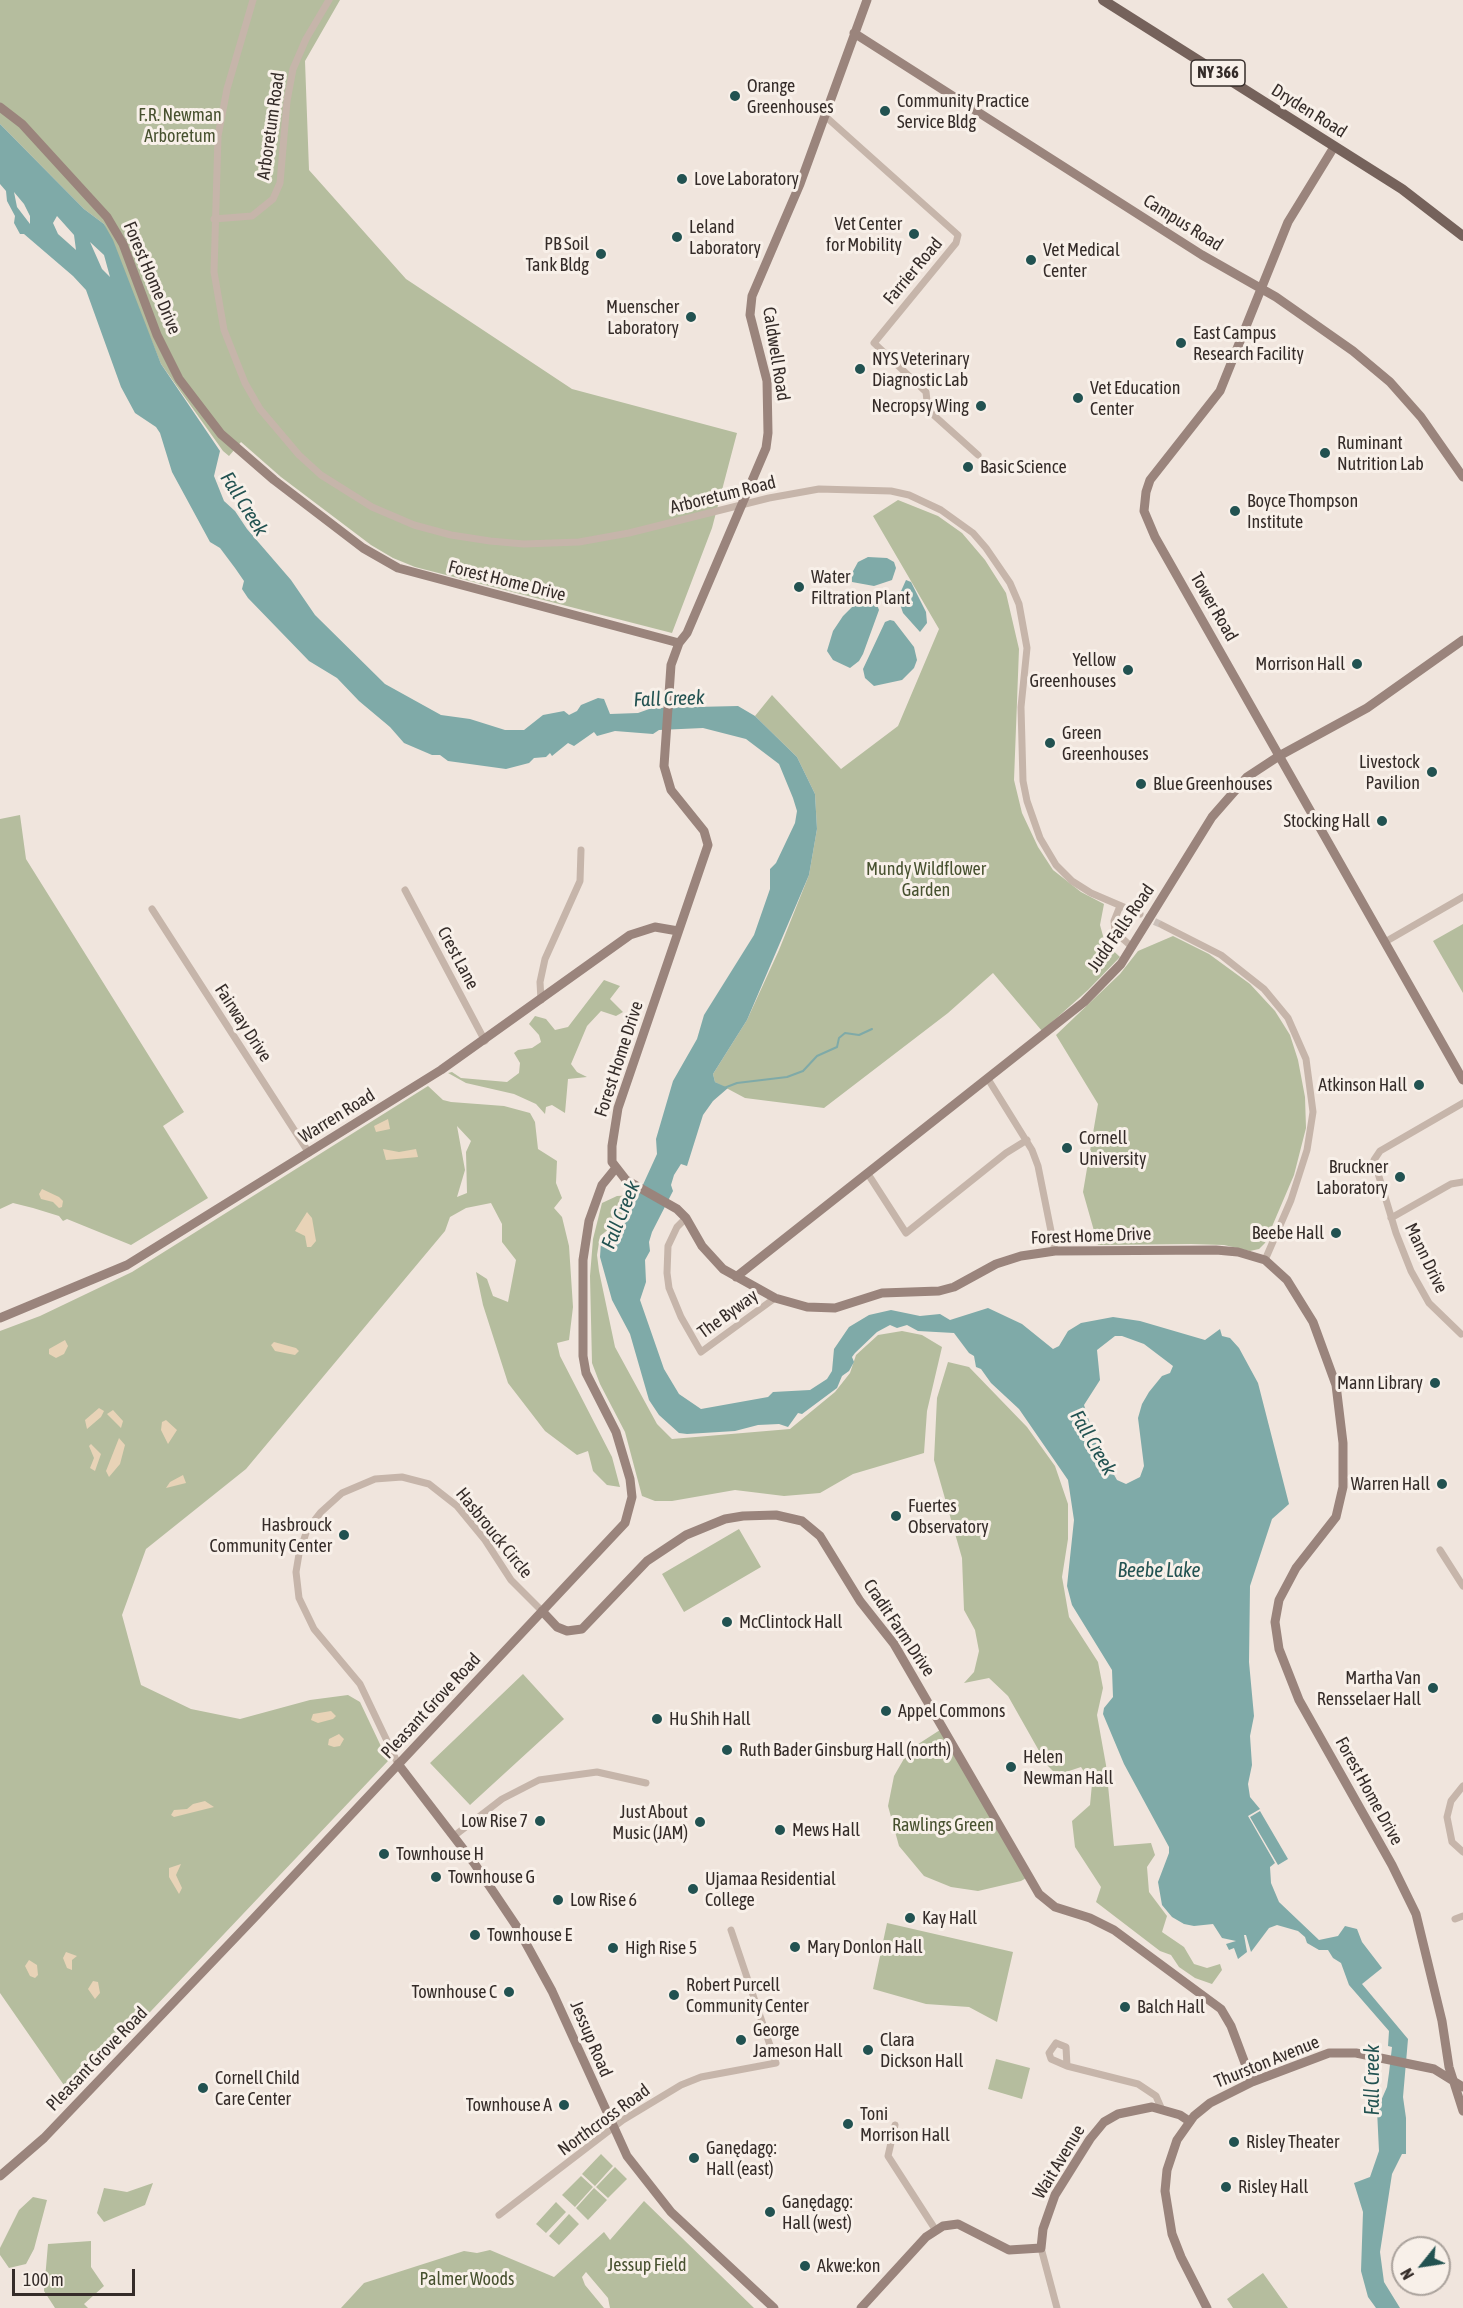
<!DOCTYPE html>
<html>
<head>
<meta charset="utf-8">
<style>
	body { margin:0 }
	#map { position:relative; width:1463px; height:2308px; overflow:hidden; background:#f0e5dd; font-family:"Asap Condensed",sans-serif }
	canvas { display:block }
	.north { position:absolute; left:1391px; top:2236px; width:60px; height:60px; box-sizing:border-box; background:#f8f0e9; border:2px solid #aaa29c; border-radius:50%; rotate:240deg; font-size:16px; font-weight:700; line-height:24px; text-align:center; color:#352c29 }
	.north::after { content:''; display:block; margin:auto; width:21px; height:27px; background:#225251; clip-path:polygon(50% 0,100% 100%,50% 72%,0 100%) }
	.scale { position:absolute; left:12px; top:2269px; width:123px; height:27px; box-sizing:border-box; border:3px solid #352c29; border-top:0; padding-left:8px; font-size:18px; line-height:21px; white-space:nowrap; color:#352c29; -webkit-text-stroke:4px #f8f0e9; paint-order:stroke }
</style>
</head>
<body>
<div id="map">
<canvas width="1463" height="2308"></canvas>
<div class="north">N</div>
<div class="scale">100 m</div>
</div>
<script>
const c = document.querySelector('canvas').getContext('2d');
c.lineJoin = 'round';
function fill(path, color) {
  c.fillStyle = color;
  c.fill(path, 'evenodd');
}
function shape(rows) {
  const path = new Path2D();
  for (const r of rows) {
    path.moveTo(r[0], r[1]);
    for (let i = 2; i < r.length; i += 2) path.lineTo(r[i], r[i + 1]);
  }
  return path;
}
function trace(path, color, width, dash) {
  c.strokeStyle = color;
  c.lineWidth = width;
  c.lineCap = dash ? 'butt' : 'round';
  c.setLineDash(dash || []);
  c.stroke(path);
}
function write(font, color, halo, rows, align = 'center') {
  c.font = font + ' "Asap Condensed",sans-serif';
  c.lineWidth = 6;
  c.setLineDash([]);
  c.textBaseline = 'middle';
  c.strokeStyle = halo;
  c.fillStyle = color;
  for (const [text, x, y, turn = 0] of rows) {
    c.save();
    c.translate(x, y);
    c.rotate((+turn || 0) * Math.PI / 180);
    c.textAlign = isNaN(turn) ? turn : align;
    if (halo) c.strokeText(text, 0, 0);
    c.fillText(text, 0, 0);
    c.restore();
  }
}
const green = shape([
	[0,0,340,0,305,61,309,170,406,279,572,389,737,433,712,528,672,633,415,567,393,558,371,545,281,477,241,442,229,456,223,451,161,364,104,224,84,209,0,124],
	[898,500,938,516,962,533,985,560,1006,593,1019,649,1014,780,1022,813,1038,847,1053,870,1081,892,1104,904,1100,925,1105,943,1120,957,1088,990,1042,1031,993,973,948,1013,824,1108,745,1098,715,1082,713,1074,747,1020,779,950,809,875,817,829,815,794,797,757,755,716,772,695,841,769,898,726,939,629,873,516],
	[20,815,26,859,184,1112,163,1126,208,1198,131,1245,67,1219,63,1221,59,1216,33,1208,13,1203,0,1209,0,819],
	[1463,924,1463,993,1433,941],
	[1173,936,1209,954,1250,984,1275,1011,1290,1035,1298,1060,1305,1097,1306,1128,1294,1175,1265,1243,1259,1249,1250,1251,1224,1245,1191,1244,1098,1245,1083,1192,1098,1104,1056,1035,1120,974,1138,951],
	[604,980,620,986,610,999,623,1012,616,1016,601,1011,587,1026,571,1064,577,1072,587,1077,568,1079,565,1113,552,1105,546,1107,545,1114,536,1104,514,1094,466,1083,448,1073,452,1072,461,1078,507,1082,519,1073,520,1063,514,1053,518,1050,532,1048,541,1042,539,1035,529,1024,535,1016,546,1019,555,1030,568,1027],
	[428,1086,443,1100,451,1102,504,1106,530,1113,535,1122,538,1149,557,1161,556,1183,562,1198,554,1208,562,1217,569,1246,573,1307,569,1340,557,1343,560,1356,612,1457,620,1487,607,1485,593,1471,588,1451,577,1455,545,1431,508,1383,483,1305,476,1272,487,1279,493,1296,508,1302,516,1260,502,1242,502,1224,491,1203,466,1208,450,1217,445,1231,246,1469,146,1549,122,1615,141,1685,191,1709,240,1719,310,1700,348,1695,360,1702,388,1761,97,2068,68,2091,0,1993,0,1331,40,1316,132,1272],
	[457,1126,471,1141,466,1152,467,1193,457,1197,465,1170],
	[635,1195,614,1225,600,1236,597,1255,599,1271,615,1347,657,1424,672,1439,790,1429,835,1392,850,1373,856,1355,878,1335,902,1331,922,1335,942,1347,927,1411,924,1453,853,1474,820,1493,784,1496,735,1490,672,1501,655,1501,642,1496,625,1432,600,1384,592,1363,590,1276,593,1239,602,1203,617,1196],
	[948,1362,969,1367,1027,1427,1055,1466,1068,1504,1068,1539,1062,1577,1069,1617,1098,1662,1103,1688,1097,1715,1106,1765,1114,1846,1151,1843,1155,1855,1147,1867,1149,1892,1167,1916,1162,1932,1184,1947,1194,1964,1207,1968,1220,1964,1222,1970,1212,1984,1195,1978,1179,1967,1171,1955,1160,1951,1096,1902,1101,1887,1075,1847,1072,1821,1090,1805,1092,1784,1081,1767,1057,1775,1047,1765,1008,1696,989,1678,964,1683,974,1672,979,1651,975,1630,964,1610,962,1558,934,1460,937,1398],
	[739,1529,761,1567,684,1612,662,1574],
	[523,1674,564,1719,470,1805,430,1763],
	[943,1728,1028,1877,1021,1881,978,1891,951,1887,924,1876,899,1846,888,1806,894,1776,909,1750],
	[887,1923,1013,1952,997,2022,969,2007,926,2004,873,1989],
	[996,2059,1030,2068,1022,2099,988,2089],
	[601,2154,613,2166,595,2186,582,2174],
	[615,2167,627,2179,608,2198,596,2187],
	[581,2176,593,2187,575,2207,562,2195],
	[153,2183,145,2205,104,2222,97,2213,104,2188,127,2192],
	[594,2188,607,2200,588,2220,576,2208],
	[33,2197,47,2200,34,2249,26,2264,9,2268,0,2255,0,2248,19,2210],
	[644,2201,754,2308,610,2308,608,2298,586,2272,582,2277,585,2285,604,2308,341,2308,364,2283,464,2251,477,2253,490,2250,554,2277,604,2232,610,2240],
	[556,2202,566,2212,546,2233,536,2224],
	[569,2214,579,2224,559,2245,549,2236],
	[91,2241,91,2267,104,2286,84,2304,88,2308,55,2308,44,2291,48,2244],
	[1263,2273,1288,2308,1233,2308,1227,2299]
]);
const sand = shape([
	[388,1119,390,1129,376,1132,374,1126],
	[383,1149,399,1152,416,1149,418,1157,386,1160],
	[42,1189,59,1197,63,1201,62,1207,59,1208,53,1202,41,1199,39,1194],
	[307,1212,312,1218,316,1241,311,1247,307,1247,305,1236,295,1231],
	[65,1340,68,1346,64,1354,56,1358,49,1354,49,1349],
	[274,1342,296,1348,299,1351,295,1355,275,1351,271,1345],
	[99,1408,104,1411,101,1417,87,1429,85,1420],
	[113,1410,123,1421,121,1428,107,1414],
	[166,1420,177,1430,168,1444,161,1430,162,1422],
	[119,1438,125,1445,120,1464,109,1477,106,1471],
	[91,1444,101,1454,95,1471,90,1468,94,1458,89,1446],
	[183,1475,186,1483,166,1488,170,1482],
	[331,1711,336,1716,333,1719,318,1723,311,1720,313,1714],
	[339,1734,344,1739,340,1746,334,1747,328,1745,329,1739],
	[205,1801,214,1807,174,1817,171,1815,174,1810,187,1809,193,1804],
	[181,1864,176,1875,182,1888,179,1894,169,1877,169,1868],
	[66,1952,77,1956,72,1960,72,1970,67,1968,63,1958],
	[29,1960,37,1965,38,1975,35,1978,30,1976,25,1966],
	[93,1981,98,1982,100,1993,95,1999,88,1989]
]);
const water = shape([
	[0,124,84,209,104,224,113,240,161,364,220,451,214,476,224,501,235,511,247,529,291,580,315,615,385,684,441,715,470,719,505,730,524,730,543,715,564,711,569,715,577,711,581,705,598,698,604,699,610,714,638,713,652,708,738,706,755,716,797,757,815,794,817,829,809,875,747,1020,713,1074,715,1082,728,1088,713,1101,703,1115,687,1166,681,1164,674,1175,671,1185,673,1191,652,1232,649,1242,650,1251,645,1260,646,1282,640,1300,664,1369,679,1394,701,1409,768,1397,773,1392,810,1390,827,1379,832,1371,834,1349,849,1327,869,1315,891,1310,920,1316,940,1314,950,1320,988,1308,1022,1324,1053,1349,1059,1346,1068,1331,1081,1323,1113,1317,1140,1321,1205,1340,1220,1329,1222,1336,1230,1338,1239,1348,1258,1383,1289,1504,1272,1519,1250,1586,1249,1662,1254,1716,1250,1736,1252,1765,1248,1784,1250,1797,1260,1809,1248,1816,1275,1863,1270,1867,1271,1883,1279,1902,1319,1940,1338,1936,1345,1926,1357,1929,1362,1942,1382,1968,1362,1984,1408,2039,1403,2097,1406,2118,1406,2154,1402,2154,1392,2174,1380,2252,1384,2282,1400,2308,1376,2308,1368,2297,1361,2271,1363,2212,1354,2183,1370,2177,1379,2151,1377,2110,1387,2087,1389,2073,1392,2047,1388,2046,1389,2031,1349,1985,1341,1963,1333,1958,1328,1950,1319,1950,1307,1943,1305,1937,1298,1931,1277,1925,1269,1928,1251,1952,1246,1935,1244,1935,1247,1952,1238,1959,1234,1948,1229,1950,1226,1944,1236,1941,1222,1938,1213,1924,1194,1926,1184,1924,1172,1917,1162,1905,1158,1882,1169,1853,1169,1847,1124,1764,1103,1714,1104,1708,1113,1697,1112,1670,1072,1605,1067,1586,1074,1520,1068,1480,1019,1409,991,1383,981,1369,976,1367,974,1356,969,1353,954,1333,918,1331,907,1325,897,1328,890,1325,877,1332,855,1353,852,1357,854,1362,849,1371,842,1376,837,1388,802,1414,798,1413,788,1427,779,1424,758,1425,735,1431,687,1434,679,1433,659,1415,649,1400,630,1334,612,1300,600,1257,601,1242,627,1216,636,1200,657,1154,656,1139,673,1081,697,1039,704,1015,754,935,770,889,770,869,776,863,795,823,797,811,793,798,779,764,746,739,703,728,659,730,653,734,615,731,597,736,594,732,574,746,568,743,552,756,550,753,546,757,534,758,529,763,506,769,448,761,440,755,432,755,404,743,390,727,359,701,337,678,309,661,248,598,242,589,244,581,235,568,220,548,210,542,172,472,160,433,156,427,135,413,121,387,86,290,73,276,24,234,20,234,14,223,15,216,7,201,6,191,0,184],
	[14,192,24,204,30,216,30,224,17,207],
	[57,216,74,235,76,250,58,234,53,223],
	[90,242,104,255,110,277,102,269],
	[1115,1336,1122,1336,1144,1344,1173,1366,1170,1373,1162,1376,1149,1392,1142,1404,1138,1418,1144,1466,1140,1477,1126,1484,1117,1480,1096,1443,1084,1405,1100,1380,1097,1350],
	[868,557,887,558,894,562,896,568,892,580,874,586,852,582,852,573,858,562],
	[906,580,911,582,926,612,927,623,920,632,903,613,898,598],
	[864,600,876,602,879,610,863,654,859,661,850,668,833,660,827,651,833,631,843,616,854,605],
	[890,620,894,621,914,647,917,660,914,668,902,680,874,686,865,678,863,669,885,622],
	[1260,1811,1288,1859,1278,1865,1250,1817]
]);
const stream = shape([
	[724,1088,737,1083,787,1077,803,1071,817,1056,837,1047,839,1038,845,1033,859,1035,872,1029]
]);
const streetTunnel = shape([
	[1145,917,1162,925]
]);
const street = shape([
	[253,0,227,89,218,136,214,272,224,330,245,383,260,409,299,455,321,475,372,507,414,525,451,535,490,541,524,544,579,542,629,533,769,498,819,489,891,491,909,495,941,510,973,533,986,548,1010,583,1019,604,1027,648,1021,707,1023,781,1027,801,1040,838,1056,865,1072,881,1091,893,1140,914],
	[825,116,958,235,956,243,874,343,926,392,928,410,978,455],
	[214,219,252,216,273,199,280,183,287,101,293,69,306,39,329,0],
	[405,890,485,1041],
	[1120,906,1114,921,1115,932,1132,947],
	[152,909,309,1153],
	[1162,925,1221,955,1264,989,1288,1018,1306,1059,1313,1112,1307,1150,1291,1200,1265,1260],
	[1385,942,1463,897],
	[541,1000,540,982,545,959,580,881,581,850],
	[988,1079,1032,1150,1038,1166,1055,1251],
	[868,1174,906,1233,1006,1153,1027,1140],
	[686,1218,677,1227,668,1246,667,1273,669,1288,681,1317,701,1352,775,1298],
	[1391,1218,1451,1184,1463,1182],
	[1461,1334,1429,1303,1411,1271,1396,1233,1374,1160,1380,1151,1463,1103],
	[1440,1550,1463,1586],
	[398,1764,360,1684,314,1629,299,1598,296,1572,299,1554,307,1530,321,1512,342,1493,375,1479,402,1477,429,1484,457,1506,485,1540,511,1580,542,1611],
	[1463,1786,1451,1801,1447,1817,1452,1842,1463,1852],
	[454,1836,502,1799,539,1780,597,1772,646,1783],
	[1455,1919,1463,1916],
	[1056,2043,1066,2047,1067,2066,1051,2059,1049,2053,1056,2043],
	[1067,2066,1138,2084,1156,2096,1162,2110],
	[895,2125,888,2156,935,2229],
	[499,2215,623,2120,681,2085,701,2077,776,2063,731,1930],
	[1041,2248,1057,2308]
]);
const secondary = shape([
	[867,0,800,184,752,296,750,315,767,381,768,433,766,448,687,633,679,643,671,665,664,766,671,790,704,831,708,845,618,1108,612,1146,612,1162,626,1180,677,1209,686,1218,702,1246,723,1269,775,1298,807,1307,835,1308,882,1293,939,1291,954,1287,996,1264,1021,1256,1055,1251,1216,1250,1238,1252,1265,1260,1287,1280,1313,1322,1336,1385,1343,1443,1343,1487,1336,1517,1296,1568,1279,1600,1275,1622,1279,1649,1299,1700,1392,1865,1416,1914,1442,2021,1449,2067,1463,2111],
	[854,33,1202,255,1276,297,1353,351,1390,382,1421,417,1463,477],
	[0,107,22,124,107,217,123,244,157,335,179,379,221,434,274,480,363,548,398,568,679,643],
	[1334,147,1288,222,1220,391,1150,480,1146,492,1144,511,1155,537,1463,1080],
	[736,1277,1084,1002,1121,964,1212,817,1247,777,1279,756,1367,708,1463,640],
	[0,1318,127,1265,441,1070,630,935,655,927,678,931],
	[542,1611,557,1627,567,1631,582,1629,647,1561,686,1535,725,1519,743,1516,776,1515,802,1521,820,1536,860,1601,894,1644,1039,1894,1055,1907,1090,1918,1114,1930,1221,2009,1231,2026,1252,2082],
	[398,1764,474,1863,517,1927,552,1991,627,2156,671,2212,774,2308],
	[0,2176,44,2138,254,1918,625,1523,632,1497,630,1479,616,1432,586,1373,583,1356,583,1260,589,1221,602,1185,615,1169],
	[861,2308,926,2237,943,2226,958,2224,1009,2250,1041,2248,1043,2229,1055,2195,1090,2139,1104,2122,1118,2114,1152,2107,1180,2115,1189,2121],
	[1207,2308,1181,2257,1172,2234,1165,2191,1167,2170,1177,2140,1194,2116,1210,2103,1252,2082,1329,2053,1356,2053,1434,2069,1463,2087]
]);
const primary = shape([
	[1103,0,1402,189,1463,236]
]);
const markers = [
	[735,96,6,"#225251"],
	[885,111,6,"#225251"],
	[682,179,6,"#225251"],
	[914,234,6,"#225251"],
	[677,237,6,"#225251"],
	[601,254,6,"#225251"],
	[1031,260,6,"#225251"],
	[691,317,6,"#225251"],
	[1181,343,6,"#225251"],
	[860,369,6,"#225251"],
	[1078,398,6,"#225251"],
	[981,406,6,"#225251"],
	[1325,453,6,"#225251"],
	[968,467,6,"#225251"],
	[1235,511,6,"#225251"],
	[799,587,6,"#225251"],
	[1357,664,6,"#225251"],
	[1128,670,6,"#225251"],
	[1050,743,6,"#225251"],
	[1432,772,6,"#225251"],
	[1141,784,6,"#225251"],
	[1382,821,6,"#225251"],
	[1419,1085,6,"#225251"],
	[1067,1148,6,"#225251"],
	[1400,1177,6,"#225251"],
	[1336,1233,6,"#225251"],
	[1435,1383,6,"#225251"],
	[1442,1484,6,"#225251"],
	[896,1516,6,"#225251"],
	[344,1535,6,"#225251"],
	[727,1622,6,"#225251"],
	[1433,1688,6,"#225251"],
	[886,1711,6,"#225251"],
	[657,1719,6,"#225251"],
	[727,1750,6,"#225251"],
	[1011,1767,6,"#225251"],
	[540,1821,6,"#225251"],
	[700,1822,6,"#225251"],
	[780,1830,6,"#225251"],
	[384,1854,6,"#225251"],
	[436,1877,6,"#225251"],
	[693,1889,6,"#225251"],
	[558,1900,6,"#225251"],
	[910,1918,6,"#225251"],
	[475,1935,6,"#225251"],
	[795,1947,6,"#225251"],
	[613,1948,6,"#225251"],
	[509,1992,6,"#225251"],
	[674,1995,6,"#225251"],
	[1125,2007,6,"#225251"],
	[741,2040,6,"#225251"],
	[868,2050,6,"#225251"],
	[203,2088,6,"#225251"],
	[564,2105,6,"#225251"],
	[848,2124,6,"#225251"],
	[1234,2142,6,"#225251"],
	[694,2158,6,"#225251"],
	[1226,2187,6,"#225251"],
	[770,2212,6,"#225251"],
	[805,2266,6,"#225251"]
];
const shields = [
	[1218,73,54]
];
const shieldNames = [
	["NY 366",1218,73]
];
const poiNames = [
	["Orange",747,86],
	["Greenhouses",747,107],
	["Community Practice",897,101],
	["Service Bldg",897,122],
	["Love Laboratory",694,179],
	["Vet Center",902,224,"right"],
	["for Mobility",902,245,"right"],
	["Leland",689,227],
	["Laboratory",689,248],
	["PB Soil",589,244,"right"],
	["Tank Bldg",589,265,"right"],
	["Vet Medical",1043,250],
	["Center",1043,271],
	["Muenscher",679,307,"right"],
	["Laboratory",679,328,"right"],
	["East Campus",1193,333],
	["Research Facility",1193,354],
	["NYS Veterinary",872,359],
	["Diagnostic Lab",872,380],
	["Vet Education",1090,388],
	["Center",1090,409],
	["Necropsy Wing",969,406,"right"],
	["Ruminant",1337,443],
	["Nutrition Lab",1337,464],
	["Basic Science",980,467],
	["Boyce Thompson",1247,501],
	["Institute",1247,522],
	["Water",811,577],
	["Filtration Plant",811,598],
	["Yellow",1116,660,"right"],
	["Greenhouses",1116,681,"right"],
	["Morrison Hall",1345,664,"right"],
	["Green",1062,733],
	["Greenhouses",1062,754],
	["Livestock",1420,762,"right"],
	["Pavilion",1420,783,"right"],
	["Blue Greenhouses",1153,784],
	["Stocking Hall",1370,821,"right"],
	["Atkinson Hall",1407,1085,"right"],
	["Cornell",1079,1138],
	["University",1079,1159],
	["Bruckner",1388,1167,"right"],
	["Laboratory",1388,1188,"right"],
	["Beebe Hall",1324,1233,"right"],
	["Mann Library",1423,1383,"right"],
	["Warren Hall",1430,1484,"right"],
	["Fuertes",908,1506],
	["Observatory",908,1527],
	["Hasbrouck",332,1525,"right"],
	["Community Center",332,1546,"right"],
	["McClintock Hall",739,1622],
	["Martha Van",1421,1678,"right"],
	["Rensselaer Hall",1421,1699,"right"],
	["Appel Commons",898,1711],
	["Hu Shih Hall",669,1719],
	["Ruth Bader Ginsburg Hall (north)",739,1750],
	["Helen",1023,1757],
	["Newman Hall",1023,1778],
	["Just About",688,1812,"right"],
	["Music (JAM)",688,1833,"right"],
	["Low Rise 7",528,1821,"right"],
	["Mews Hall",792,1830],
	["Townhouse H",396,1854],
	["Townhouse G",448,1877],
	["Ujamaa Residential",705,1879],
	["College",705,1900],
	["Low Rise 6",570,1900],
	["Kay Hall",922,1918],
	["Townhouse E",487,1935],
	["Mary Donlon Hall",807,1947],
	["High Rise 5",625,1948],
	["Robert Purcell",686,1985],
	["Community Center",686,2006],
	["Townhouse C",497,1992,"right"],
	["Balch Hall",1137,2007],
	["George",753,2030],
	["Jameson Hall",753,2051],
	["Clara",880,2040],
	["Dickson Hall",880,2061],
	["Cornell Child",215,2078],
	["Care Center",215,2099],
	["Townhouse A",552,2105,"right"],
	["Toni",860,2114],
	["Morrison Hall",860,2135],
	["Risley Theater",1246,2142],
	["Ganędagǫ:",706,2148],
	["Hall (east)",706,2169],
	["Risley Hall",1238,2187],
	["Ganędagǫ:",782,2202],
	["Hall (west)",782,2223],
	["Akwe:kon",817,2266]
];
const streetNames = [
	["Dryden Road",1309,111,32],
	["Arboretum Road",271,126,-82],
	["Campus Road",1183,223,32],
	["Farrier Road",913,271,-50],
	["Forest Home Drive",152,278,67],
	["Caldwell Road",776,354,81],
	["Arboretum Road",723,495,-14],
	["Forest Home Drive",507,581,14],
	["Tower Road",1214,607,60],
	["Judd Falls Road",1121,928,-55],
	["Crest Lane",458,958,62],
	["Fairway Drive",243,1023,57],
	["Forest Home Drive",619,1059,-72],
	["Warren Road",337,1116,-32],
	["Forest Home Drive",1091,1236,-2],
	["Mann Drive",1426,1258,64],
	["The Byway",728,1314,-36],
	["Hasbrouck Circle",494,1533,51],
	["Cradit Farm Drive",899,1628,56],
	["Pleasant Grove Road",431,1706,-47],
	["Forest Home Drive",1369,1791,61],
	["Jessup Road",591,2039,67],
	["Pleasant Grove Road",97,2059,-46],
	["Thurston Avenue",1267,2062,-22],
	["Northcross Road",604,2120,-36],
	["Wait Avenue",1059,2162,-59]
];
const parkNames = [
	["F.R. Newman",180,115],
	["Arboretum",180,136],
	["Mundy Wildflower",926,869],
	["Garden",926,890],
	["Rawlings Green",943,1825],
	["Jessup Field",647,2265],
	["Palmer Woods",467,2279]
];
const waterNames = [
	["Fall Creek",244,504,58],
	["Fall Creek",669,699,-2],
	["Fall Creek",621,1215,-68],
	["Fall Creek",1093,1443,60],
	["Beebe Lake",1159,1571],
	["Fall Creek",1373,2080,-90]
];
fill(green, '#b5bd9e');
fill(sand, '#e8d3b7');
fill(water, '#7faaa8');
trace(stream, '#7faaa8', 2);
trace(streetTunnel, '#cbc0b9', 7, [7, 3.5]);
trace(street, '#c6b5aa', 7);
trace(secondary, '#9a847c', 9);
trace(primary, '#75625b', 10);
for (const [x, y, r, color] of markers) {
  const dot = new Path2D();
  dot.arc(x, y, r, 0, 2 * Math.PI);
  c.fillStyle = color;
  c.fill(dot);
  trace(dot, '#f8f0e9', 2);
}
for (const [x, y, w] of shields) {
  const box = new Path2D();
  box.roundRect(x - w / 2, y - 13, w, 26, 4.5);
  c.fillStyle = '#f8f0e9';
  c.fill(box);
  trace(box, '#352c29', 1.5);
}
write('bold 16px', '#352c29', null, shieldNames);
write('18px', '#352c29', '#f8f0e9', poiNames, 'left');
write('18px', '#352c29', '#f8f0e9', streetNames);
write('18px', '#47512f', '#f8f0e9', parkNames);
write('italic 20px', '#225251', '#f8f0e9', waterNames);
</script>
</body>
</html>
